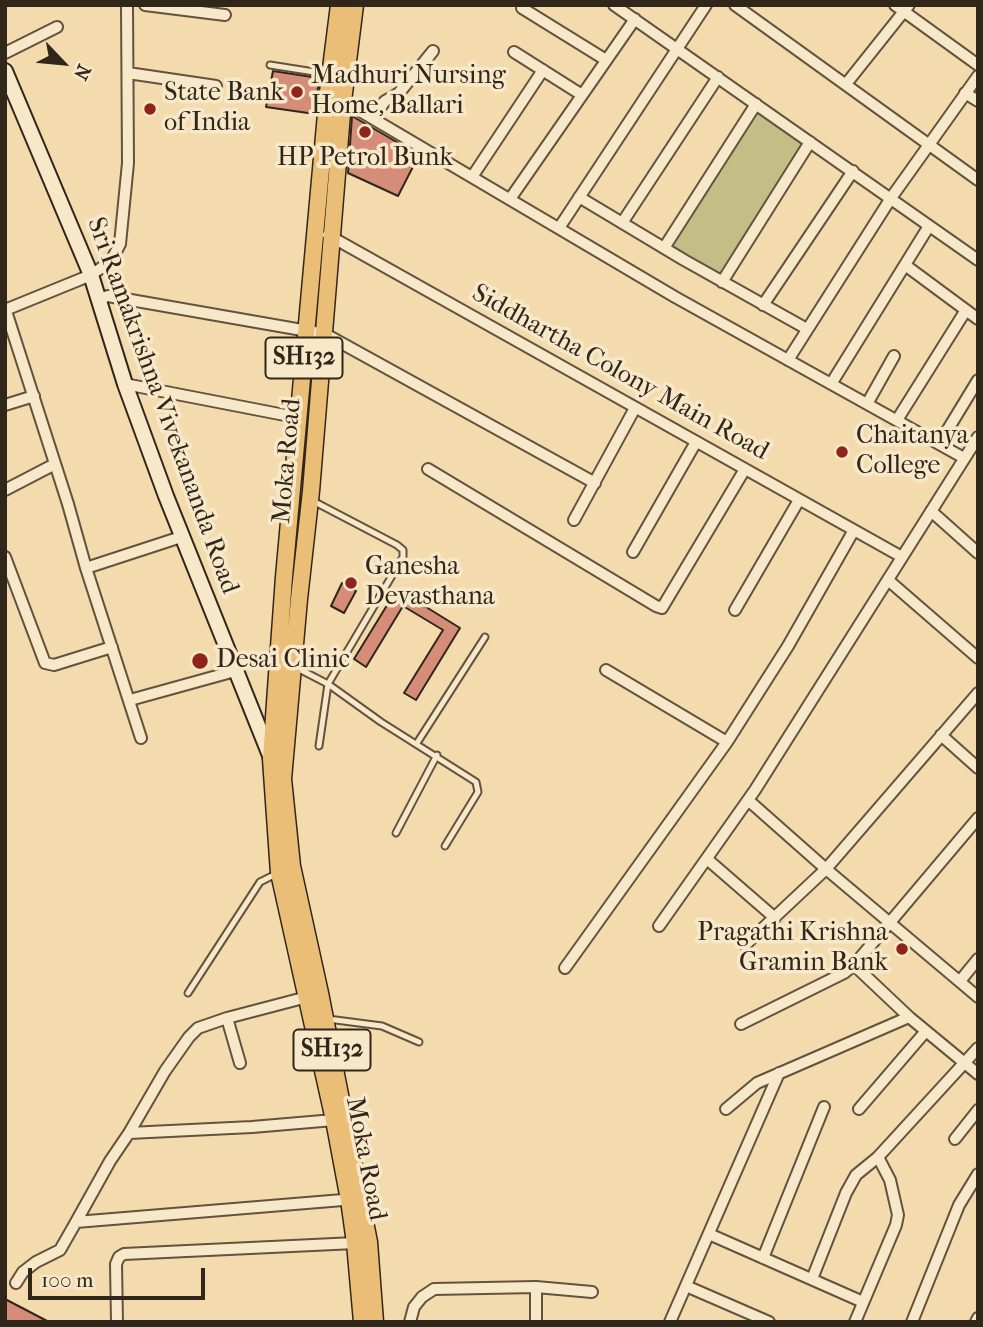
<!DOCTYPE html>
<html>
<head>
<meta charset="utf-8">
<style>
	body { margin:0 }
	#map { position:relative; width:983px; height:1327px; overflow:hidden; background:#f3dbae; font-family:"IM FELL French Canon",serif }
	canvas { display:block }
	.frame { position:absolute; inset:0; border:7px solid #31261a; pointer-events:none }
	.north { position:absolute; left:28px; top:28px; width:70px; height:70px; -webkit-text-stroke:5px #f7e8ca; paint-order:stroke; rotate:116deg; font-size:19px; font-weight:700; line-height:28px; text-align:center; color:#31261a }
	.north::after { content:''; display:block; margin:auto; width:24px; height:32px; background:#31261a; clip-path:polygon(50% 0,100% 100%,50% 72%,0 100%) }
	.scale { position:absolute; left:28px; top:1268px; width:177px; height:32px; box-sizing:border-box; border:4px solid #31261a; border-top:0; padding-left:9px; font-size:21px; line-height:24px; white-space:nowrap; color:#31261a; -webkit-text-stroke:5px #f7e8ca; paint-order:stroke }
</style>
</head>
<body>
<div id="map">
<canvas width="983" height="1327"></canvas>
<div class="frame"></div>
<div class="north">N</div>
<div class="scale">100 m</div>
</div>
<script>
const c = document.querySelector('canvas').getContext('2d');
c.lineJoin = 'round';
function fill(path, color) {
  c.fillStyle = color;
  c.fill(path, 'evenodd');
}
function shape(rows) {
  const path = new Path2D();
  for (const r of rows) {
    path.moveTo(r[0], r[1]);
    for (let i = 2; i < r.length; i += 2) path.lineTo(r[i], r[i + 1]);
  }
  return path;
}
function trace(path, color, width, dash) {
  c.strokeStyle = color;
  c.lineWidth = width;
  c.lineCap = dash ? 'butt' : 'round';
  c.setLineDash(dash || []);
  c.stroke(path);
}
function write(font, color, halo, rows, align = 'center') {
  c.font = font + ' "IM FELL French Canon",serif';
  c.lineWidth = 7;
  c.setLineDash([]);
  c.textBaseline = 'middle';
  c.strokeStyle = halo;
  c.fillStyle = color;
  for (const [text, x, y, turn = 0] of rows) {
    c.save();
    c.translate(x, y);
    c.rotate((+turn || 0) * Math.PI / 180);
    c.textAlign = isNaN(turn) ? turn : align;
    if (halo) c.strokeText(text, 0, 0);
    c.fillText(text, 0, 0);
    c.restore();
  }
}
const green = shape([
	[755,107,808,140,722,278,668,247]
]);
const building = shape([
	[273,71,319,78,315,114,266,107,273,71],
	[352,116,419,155,398,196,348,173,352,116],
	[342,583,356,591,344,613,331,606,342,583],
	[397,589,460,628,416,700,404,693,443,630,403,606,366,667,354,659,397,589],
	[5,1299,49,1322,5,1322,5,1299]
]);
const service = shape([
	[270,65,327,74],
	[313,501,397,545,403,550,403,557,328,684,319,746],
	[297,668,328,684,381,722,476,782,478,792,445,846],
	[417,743,485,637],
	[396,833,437,755],
	[188,993,260,882,276,874],
	[328,1019,382,1026,419,1042]
]);
const minor = shape([
	[145,5,225,15],
	[614,5,978,260],
	[735,5,978,180],
	[895,5,978,65],
	[522,8,606,60],
	[514,52,582,95],
	[5,53,57,27],
	[128,73,216,86],
	[846,84,909,5],
	[965,93,978,101],
	[343,101,675,297,964,458],
	[373,118,385,101,399,93,433,51],
	[472,177,543,70],
	[579,197,684,260,807,329],
	[510,199,635,19],
	[622,223,718,77],
	[559,228,706,5],
	[328,235,902,557],
	[664,248,756,104],
	[905,265,978,319],
	[722,282,810,142],
	[99,299,108,296,325,334,595,483],
	[763,305,853,171],
	[5,308,68,504,86,568,141,738],
	[5,310,91,275,111,261,120,244,128,163,127,5],
	[788,360,891,198,978,76],
	[125,384,300,418],
	[831,384,929,226],
	[867,404,894,356],
	[5,405,34,396],
	[897,420,966,310],
	[939,444,978,380],
	[428,469,656,606,662,608,745,469],
	[5,490,55,464],
	[931,511,978,553],
	[574,520,635,408],
	[633,552,696,442],
	[5,557,45,663,54,665,112,647],
	[86,568,184,536],
	[888,580,978,658],
	[735,610,799,500],
	[606,670,727,742],
	[130,700,235,671],
	[941,735,978,768],
	[748,800,826,869,978,997],
	[707,859,775,918],
	[659,926,755,790,978,437],
	[745,945,826,869,978,693],
	[854,965,909,1017,978,1074],
	[565,968,727,742,788,646,854,530],
	[960,981,978,959],
	[227,1018,240,1063],
	[741,1024,844,973,854,965,978,818],
	[726,1109,757,1083,909,1017],
	[859,1109,926,1031],
	[129,1133,252,1127,334,1120],
	[955,1139,978,1110],
	[76,1222,110,1161,129,1133,165,1071,189,1037,198,1028,227,1018,311,996],
	[709,1234,863,1302],
	[763,1258,824,1107],
	[812,1279,846,1193,856,1175,878,1157,978,1048],
	[16,1283,23,1272,36,1262,60,1250,76,1222,355,1199],
	[686,1286,769,1322],
	[117,1322,116,1264,119,1257,124,1254,355,1243],
	[410,1322,414,1307,422,1297,434,1289,536,1287,592,1292],
	[536,1322,536,1287],
	[670,1322,779,1073],
	[855,1322,896,1225,898,1215,890,1180,878,1157],
	[912,1322,959,1205,978,1174],
	[976,1322,978,1318]
]);
const secondary = shape([
	[5,71,91,275,125,384,166,496,271,758]
]);
const primary = shape([
	[339,5,328,92,284,577,271,759,279,873,334,1120,349,1200,355,1243,362,1322],
	[355,5,343,101,311,491,299,599,283,779,292,866,320,993,369,1242,375,1322]
]);
const markers = [
	[297,92,7,"#8f2418"],
	[150,109,7,"#8f2418"],
	[365,132,7,"#8f2418"],
	[842,452,7,"#8f2418"],
	[351,583,7,"#8f2418"],
	[200,661,9,"#8f2418"],
	[902,949,7,"#8f2418"]
];
const shields = [
	[304,358,77],
	[332,1050,77]
];
const shieldNames = [
	["SH132",304,358],
	["SH132",332,1050]
];
const poiNames = [
	["Madhuri Nursing",311,77],
	["Home, Ballari",311,107],
	["State Bank",164,94],
	["of India",164,124],
	["HP Petrol Bunk",365,159,"center"],
	["Chaitanya",856,437],
	["College",856,467],
	["Ganesha",365,568],
	["Devasthana",365,598],
	["Desai Clinic",216,661],
	["Pragathi Krishna",888,934,"right"],
	["Gramin Bank",888,964,"right"]
];
const streetNames = [
	["Siddhartha Colony Main Road",620,373,29],
	["Sri Ramakrishna Vivekananda Road",162,406,70],
	["Moka Road",288,461,-85],
	["Moka Road",365,1159,79]
];
fill(green, '#c3be85');
fill(building, '#d58c79');
trace(building, '#31261a', 2);
trace(service, '#62533f', 9);
trace(minor, '#62533f', 14);
trace(secondary, '#31261a', 18);
trace(primary, '#31261a', 19);
trace(service, '#f7e8ca', 5);
trace(minor, '#f7e8ca', 10);
trace(secondary, '#f7e8ca', 14);
trace(primary, '#eabe77', 16);
for (const [x, y, r, color] of markers) {
  const dot = new Path2D();
  dot.arc(x, y, r, 0, 2 * Math.PI);
  c.fillStyle = color;
  c.fill(dot);
  trace(dot, '#f7e8ca', 2.5);
}
for (const [x, y, w] of shields) {
  const box = new Path2D();
  box.roundRect(x - w / 2, y - 20.5, w, 41, 5);
  c.fillStyle = '#f7e8ca';
  c.fill(box);
  trace(box, '#31261a', 2);
}
write('bold 24px', '#31261a', null, shieldNames);
write('26px', '#31261a', '#f7e8ca', poiNames, 'left');
write('26px', '#31261a', '#f7e8ca', streetNames);
</script>
</body>
</html>
